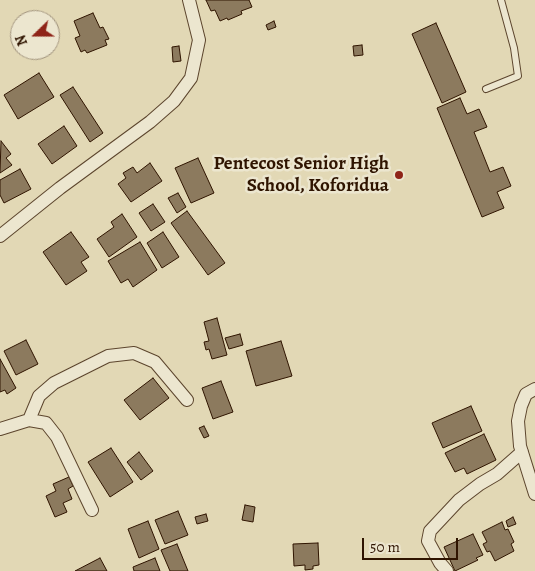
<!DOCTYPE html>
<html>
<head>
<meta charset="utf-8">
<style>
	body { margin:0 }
	#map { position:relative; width:535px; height:571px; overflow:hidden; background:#e2d8b5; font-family:Alegreya,serif }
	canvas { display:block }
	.north { position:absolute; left:10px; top:10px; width:50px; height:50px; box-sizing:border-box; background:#ece6cf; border:1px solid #a0927c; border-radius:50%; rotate:248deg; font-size:14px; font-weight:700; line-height:20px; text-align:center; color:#2f1400 }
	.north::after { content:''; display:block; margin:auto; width:18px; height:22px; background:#8f2418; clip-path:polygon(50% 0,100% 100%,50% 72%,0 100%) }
	.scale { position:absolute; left:362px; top:538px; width:96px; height:22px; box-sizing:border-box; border:2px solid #2f1400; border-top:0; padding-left:6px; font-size:15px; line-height:18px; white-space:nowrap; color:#2f1400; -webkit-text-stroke:4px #ece6cf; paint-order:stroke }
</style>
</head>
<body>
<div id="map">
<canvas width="535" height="571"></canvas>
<div class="north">N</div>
<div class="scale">50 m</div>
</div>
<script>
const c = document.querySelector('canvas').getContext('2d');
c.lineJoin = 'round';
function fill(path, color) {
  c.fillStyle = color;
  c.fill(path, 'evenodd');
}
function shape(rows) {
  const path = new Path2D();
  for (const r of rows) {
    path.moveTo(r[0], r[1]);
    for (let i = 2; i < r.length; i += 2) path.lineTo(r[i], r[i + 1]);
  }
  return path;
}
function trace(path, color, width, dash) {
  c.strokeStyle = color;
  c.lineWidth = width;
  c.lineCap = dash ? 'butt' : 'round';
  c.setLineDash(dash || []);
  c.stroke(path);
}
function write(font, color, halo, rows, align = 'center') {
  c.font = font + ' Alegreya,serif';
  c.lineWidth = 5;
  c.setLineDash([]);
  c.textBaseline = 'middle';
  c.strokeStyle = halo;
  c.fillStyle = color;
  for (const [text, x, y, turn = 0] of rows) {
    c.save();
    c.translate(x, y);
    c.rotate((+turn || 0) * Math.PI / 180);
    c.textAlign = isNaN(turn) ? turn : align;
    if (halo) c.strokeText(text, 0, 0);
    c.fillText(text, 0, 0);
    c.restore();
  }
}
const building = shape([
	[206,0,249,0,252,7,241,11,242,14,228,20,227,18,220,21,215,10,211,11,206,0],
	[93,13,100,28,103,27,109,39,105,40,107,45,87,53,85,50,81,52,75,38,80,36,74,21,93,13],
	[274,21,276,27,268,30,266,25,274,21],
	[436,23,466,92,442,103,412,34,436,23],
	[362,45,363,55,354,56,353,46,362,45],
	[179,46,181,61,173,62,172,47,179,46],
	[39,73,54,97,18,119,4,95,39,73],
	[73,87,103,133,90,142,60,95,73,87],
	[460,98,467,114,479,109,487,127,474,132,490,172,503,167,511,186,497,192,504,208,482,217,437,108,460,98],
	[64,126,77,146,52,164,38,144,64,126],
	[1,141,11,154,6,158,12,165,0,173,1,141],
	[198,158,214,193,191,203,175,168,198,158],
	[150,163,162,181,131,202,118,184,126,178,123,173,133,167,137,173,150,163],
	[20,169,31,189,4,203,0,195,0,180,20,169],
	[178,193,186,207,177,213,168,198,178,193],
	[153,204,165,222,151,231,139,213,153,204],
	[187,211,225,263,208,275,171,223,187,211],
	[122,214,137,237,109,257,97,239,114,227,111,222,122,214],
	[71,232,89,257,81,262,87,271,66,285,43,252,71,232],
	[163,232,179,257,162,268,147,243,163,232],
	[140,242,157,270,133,287,128,279,121,283,108,261,140,242],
	[217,318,227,355,212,359,209,349,206,350,204,342,209,341,204,322,217,318],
	[240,334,243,345,229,349,225,338,240,334],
	[26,340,38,364,16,375,4,351,26,340],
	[281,341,292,376,256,386,246,351,281,341],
	[0,359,16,388,7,394,5,390,0,392,0,359],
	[153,378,169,398,140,420,124,400,153,378],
	[221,381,233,412,213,419,202,388,221,381],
	[471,406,482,431,443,448,432,423,471,406],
	[204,426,209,436,204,438,199,428,204,426],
	[484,434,496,460,467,474,464,468,455,472,445,453,484,434],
	[111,448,133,482,110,497,88,462,111,448],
	[139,452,153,471,141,480,127,462,139,452],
	[69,477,73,486,68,489,72,499,63,503,67,512,55,517,46,496,56,491,53,484,69,477],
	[245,505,255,507,253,522,242,520,245,505],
	[178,511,188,535,165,544,155,520,178,511],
	[206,514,208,521,197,524,195,517,206,514],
	[513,517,516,524,508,527,506,521,513,517],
	[148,521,159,549,139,558,128,529,148,521],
	[502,522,505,530,508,529,514,542,511,544,514,551,495,561,490,551,487,552,483,544,487,542,482,532,502,522],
	[473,534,483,555,476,558,478,560,455,571,444,547,473,534],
	[318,543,319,565,313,566,313,569,305,570,305,565,294,566,293,544,318,543],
	[177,544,188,571,170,571,161,550,177,544],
	[100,558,107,571,75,571,100,558],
	[155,558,160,571,134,571,133,567,155,558]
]);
const service = shape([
	[486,89,518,76,514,48,501,0]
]);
const minor = shape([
	[0,236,60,188,150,122,174,101,191,78,199,40,189,0],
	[535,389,526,394,521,406,518,421,520,446,535,494],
	[29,420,39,396,54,383,108,356,134,353,155,362,187,400],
	[0,429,29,420,46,423,57,437,92,510],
	[447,571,440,563,428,541,430,531,459,500,480,484,497,474,522,452]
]);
const markers = [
	[399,175,5,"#8f2418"]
];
const poiNames = [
	["Pentecost Senior High",389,164],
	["School, Koforidua",389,186]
];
fill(building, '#8c7a5e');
trace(building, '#2f1400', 1);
trace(service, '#5c452d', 8);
trace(minor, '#5c452d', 14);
trace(service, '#ece6cf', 6);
trace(minor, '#ece6cf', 12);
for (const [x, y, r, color] of markers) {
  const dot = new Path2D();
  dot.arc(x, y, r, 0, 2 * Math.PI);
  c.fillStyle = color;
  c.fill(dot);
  trace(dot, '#ece6cf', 2);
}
write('bold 19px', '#2f1400', '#ece6cf', poiNames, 'right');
</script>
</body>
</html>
